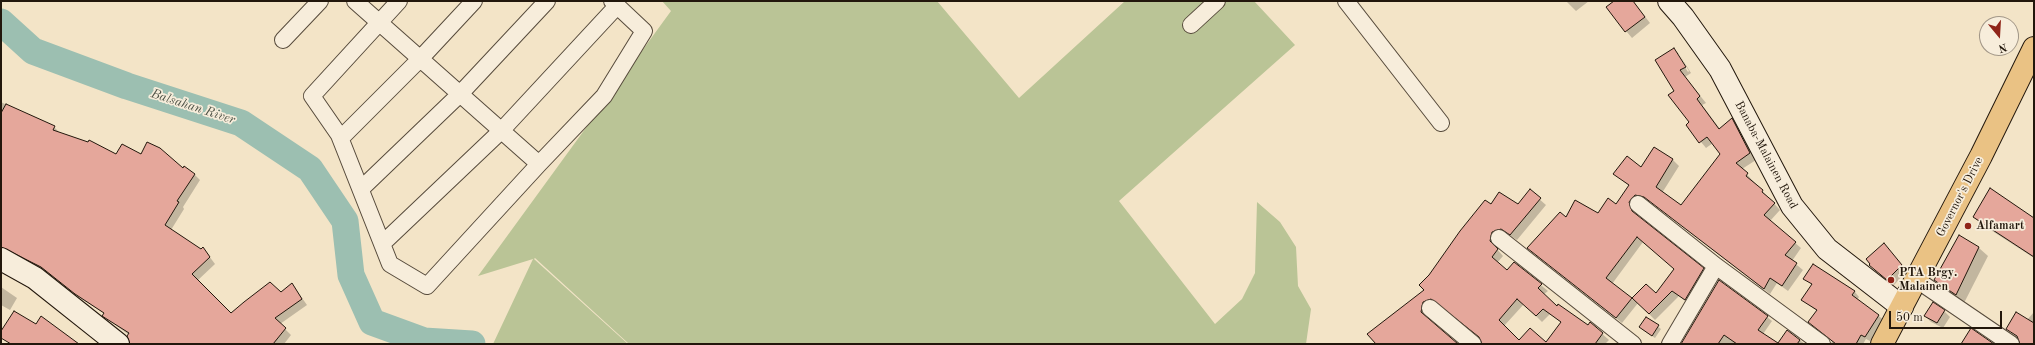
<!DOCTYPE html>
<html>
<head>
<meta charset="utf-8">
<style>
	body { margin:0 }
	#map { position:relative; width:2035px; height:345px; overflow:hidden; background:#f3e4c7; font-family:"Old Standard TT",serif }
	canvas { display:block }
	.frame { position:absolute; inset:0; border:2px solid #22170c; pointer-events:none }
	.north { position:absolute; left:1979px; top:16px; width:40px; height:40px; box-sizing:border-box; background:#f7eddb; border:1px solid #a29788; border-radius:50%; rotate:162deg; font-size:11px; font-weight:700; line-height:16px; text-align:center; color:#22170c }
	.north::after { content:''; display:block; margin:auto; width:14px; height:18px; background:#8f2418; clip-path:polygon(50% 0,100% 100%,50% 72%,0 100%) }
	.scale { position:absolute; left:1889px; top:311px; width:113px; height:18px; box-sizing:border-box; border:2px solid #22170c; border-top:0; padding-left:5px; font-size:12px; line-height:14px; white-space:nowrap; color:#22170c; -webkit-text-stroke:3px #f7eddb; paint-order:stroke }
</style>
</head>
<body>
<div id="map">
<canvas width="2035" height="345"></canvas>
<div class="frame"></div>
<div class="north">N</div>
<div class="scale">50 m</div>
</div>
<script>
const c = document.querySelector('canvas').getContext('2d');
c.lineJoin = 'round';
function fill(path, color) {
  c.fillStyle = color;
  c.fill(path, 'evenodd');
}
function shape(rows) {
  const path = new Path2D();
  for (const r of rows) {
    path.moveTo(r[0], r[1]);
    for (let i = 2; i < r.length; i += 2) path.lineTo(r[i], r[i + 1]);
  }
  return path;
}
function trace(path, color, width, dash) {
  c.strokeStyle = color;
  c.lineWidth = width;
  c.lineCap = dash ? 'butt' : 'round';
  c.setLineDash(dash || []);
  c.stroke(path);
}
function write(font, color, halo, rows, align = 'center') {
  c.font = font + ' "Old Standard TT",serif';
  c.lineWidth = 3.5;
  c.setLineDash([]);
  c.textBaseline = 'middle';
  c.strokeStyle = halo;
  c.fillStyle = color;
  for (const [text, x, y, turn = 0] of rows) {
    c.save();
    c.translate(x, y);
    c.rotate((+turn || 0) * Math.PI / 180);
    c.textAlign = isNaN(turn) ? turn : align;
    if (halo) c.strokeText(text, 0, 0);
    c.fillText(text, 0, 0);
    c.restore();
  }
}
const green = shape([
	[662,1,937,1,1019,98,1125,1,1254,1,1295,45,1119,201,1215,324,1242,299,1255,273,1257,202,1280,222,1296,247,1298,286,1311,309,1306,344,629,344,535,258,534,259,628,344,493,344,533,259,478,276,671,11]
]);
const shadow = shape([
	[1566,1,1589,1,1576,11],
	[1616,1,1633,1,1650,23,1632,38,1607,8],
	[1674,49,1679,54,1677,54,1688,72,1689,71,1679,54,1691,73,1685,77,1706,103,1702,105,1720,129,1731,119,1737,125,1756,160,1742,169,1780,210,1770,221,1801,248,1792,261,1803,270,1788,291,1777,283,1770,294,1651,202,1641,201,1634,209,1637,216,1709,275,1691,305,1679,296,1655,320,1638,303,1622,323,1528,248,1566,219,1598,214,1616,205,1629,186,1615,174,1642,168,1654,148,1673,160,1679,166,1662,193,1681,207,1722,154,1713,143,1706,148,1687,125,1691,122,1675,91],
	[1643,242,1675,269,1656,295,1646,285,1632,300,1612,284],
	[1,102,24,114,54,127,60,133,116,155,142,155,194,174,200,180,183,207,184,209,171,230,201,250,203,248,215,264,197,281,231,315,281,294,292,284,307,305,280,324,291,335,284,344,131,344,129,335,110,321,104,315,105,314,83,300,50,274,1,248],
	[1530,191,1546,205,1517,240,1508,234,1498,238,1496,248,1503,256,1497,263,1507,271,1514,263,1548,291,1543,295,1557,307,1588,327,1590,323,1609,340,1606,343,1608,344,1509,344,1519,342,1546,344,1562,323,1550,314,1542,322,1524,304,1504,326,1500,344,1483,344,1481,338,1438,304,1426,313,1429,321,1457,344,1377,344,1425,290,1492,205,1518,205],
	[1974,217,2034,219,2034,258,1983,225],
	[1959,237,1979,248,1988,256,1964,303,1944,288,1935,280],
	[1884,245,1907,271,1894,285,1870,265],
	[1814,265,1855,292,1859,297,1857,300,1884,320,1870,341,1866,339,1863,344,1831,344,1832,341,1814,327,1817,311,1802,300,1812,285,1805,278],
	[1,287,17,298,10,310,1,305],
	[1944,311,1950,317,1943,328,1931,322,1925,316],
	[2034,312,2034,344,2022,344,2019,339,2007,329,2027,320],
	[1767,317,1772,321,1763,334,1777,344,1682,344],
	[1647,318,1661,329,1655,338,1643,330],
	[1787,331,1805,344,1778,344]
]);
const river = shape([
	[1,22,33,51,127,86,241,123,310,169,345,221,351,275,372,322,424,341,472,344]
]);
const building = shape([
	[1614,1,1633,1,1645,17,1625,32,1606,7,1614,1],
	[1674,48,1686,67,1680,70,1700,96,1697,99,1719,129,1732,118,1750,153,1736,163,1748,173,1746,176,1763,190,1762,192,1775,203,1764,215,1796,242,1785,255,1797,263,1782,286,1770,278,1764,289,1644,197,1635,195,1629,202,1632,211,1704,268,1685,300,1672,291,1649,314,1632,298,1616,318,1527,248,1560,212,1566,217,1575,200,1598,213,1608,198,1616,204,1629,185,1613,174,1627,156,1641,167,1654,147,1673,159,1656,187,1681,205,1720,154,1707,137,1699,143,1686,125,1689,122,1668,95,1674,91,1655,60,1674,48],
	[1637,237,1674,269,1656,293,1646,284,1632,298,1606,278,1637,237],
	[6,104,55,126,53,130,88,142,89,140,116,154,122,144,141,154,147,142,160,148,183,168,184,166,195,174,177,201,179,202,165,225,201,249,203,247,210,257,192,274,231,313,244,302,270,282,281,292,292,283,302,299,275,318,286,328,273,344,130,344,127,336,129,333,102,316,104,313,75,294,41,267,1,247,1,113,6,104],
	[1990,188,2034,218,2034,257,1973,217,1990,188],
	[1530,189,1541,198,1510,235,1501,229,1492,232,1490,241,1498,249,1492,257,1507,270,1514,262,1542,284,1538,288,1557,306,1558,304,1588,325,1590,322,1603,333,1595,344,1482,344,1479,337,1431,299,1423,302,1421,312,1458,344,1376,344,1367,334,1424,290,1419,285,1429,275,1460,231,1485,200,1491,204,1499,192,1518,204,1530,189],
	[1517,299,1536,316,1543,309,1561,322,1546,342,1530,328,1519,340,1499,320,1517,299],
	[1959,235,1979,247,1956,295,1934,280,1959,235],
	[1884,243,1902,265,1887,280,1869,265,1870,264,1866,259,1884,243],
	[1813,264,1855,291,1852,295,1879,315,1865,337,1861,335,1856,344,1836,344,1808,322,1817,310,1801,300,1812,284,1803,279,1813,264],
	[1719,280,1768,316,1758,330,1778,343,1787,330,1800,340,1797,344,1737,344,1724,335,1718,344,1681,344,1719,280],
	[1933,302,1945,310,1937,323,1924,316,1933,302],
	[14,311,36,324,41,316,79,344,11,344,1,338,1,331,14,311],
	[2016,312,2034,323,2034,344,2020,344,2017,336,2006,329,2016,312],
	[1646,317,1659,325,1652,336,1639,327,1646,317],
	[1971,328,1994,344,1961,344,1971,328]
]);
const street = shape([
	[355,1,539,164],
	[399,1,312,96,339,135,390,264,427,286,539,164,604,96,644,31,612,1],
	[1346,1,1441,123],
	[1191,25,1217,1],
	[283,40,320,1],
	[341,138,420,59,474,1],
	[361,189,460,94,547,1],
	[1638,204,1716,266,1822,344],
	[1499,238,1633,344],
	[382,244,501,131,617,6],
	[1917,280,2011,344],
	[1430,308,1473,344],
	[1670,344,1716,266]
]);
const secondary = shape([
	[1669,1,1683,17,1720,69,1792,206,1827,249,1902,307],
	[1,259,35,278,118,344]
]);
const primary = shape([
	[1882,344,1981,156,2034,48]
]);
const markers = [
	[1968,226,4,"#8f2418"],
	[1891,280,4,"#8f2418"]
];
const streetNames = [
	["Banaba-Malainen Road",1766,155,62],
	["Governor's Drive",1960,197,-63]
];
const poiNames = [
	["Alfamart",1976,226],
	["PTA Brgy.",1899,273],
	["Malainen",1899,287]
];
const waterNames = [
	["Balsahan River",193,107,18]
];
fill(green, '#bac496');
fill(shadow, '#0003');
trace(river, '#9cbfb1', 27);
fill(building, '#e5a79b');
trace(building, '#22170c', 1);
trace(street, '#564a3b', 18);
trace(secondary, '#22170c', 24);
trace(primary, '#22170c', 24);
trace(street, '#f7eddb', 16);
trace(secondary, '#f7eddb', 22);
trace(primary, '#eac284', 22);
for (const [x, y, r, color] of markers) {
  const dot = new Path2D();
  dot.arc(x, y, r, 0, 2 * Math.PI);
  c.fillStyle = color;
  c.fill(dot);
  trace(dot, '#f7eddb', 1.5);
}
write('12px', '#22170c', '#f7eddb', streetNames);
write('bold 12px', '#22170c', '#f7eddb', poiNames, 'left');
write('italic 13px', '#4d5246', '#f7eddb', waterNames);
</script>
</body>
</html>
